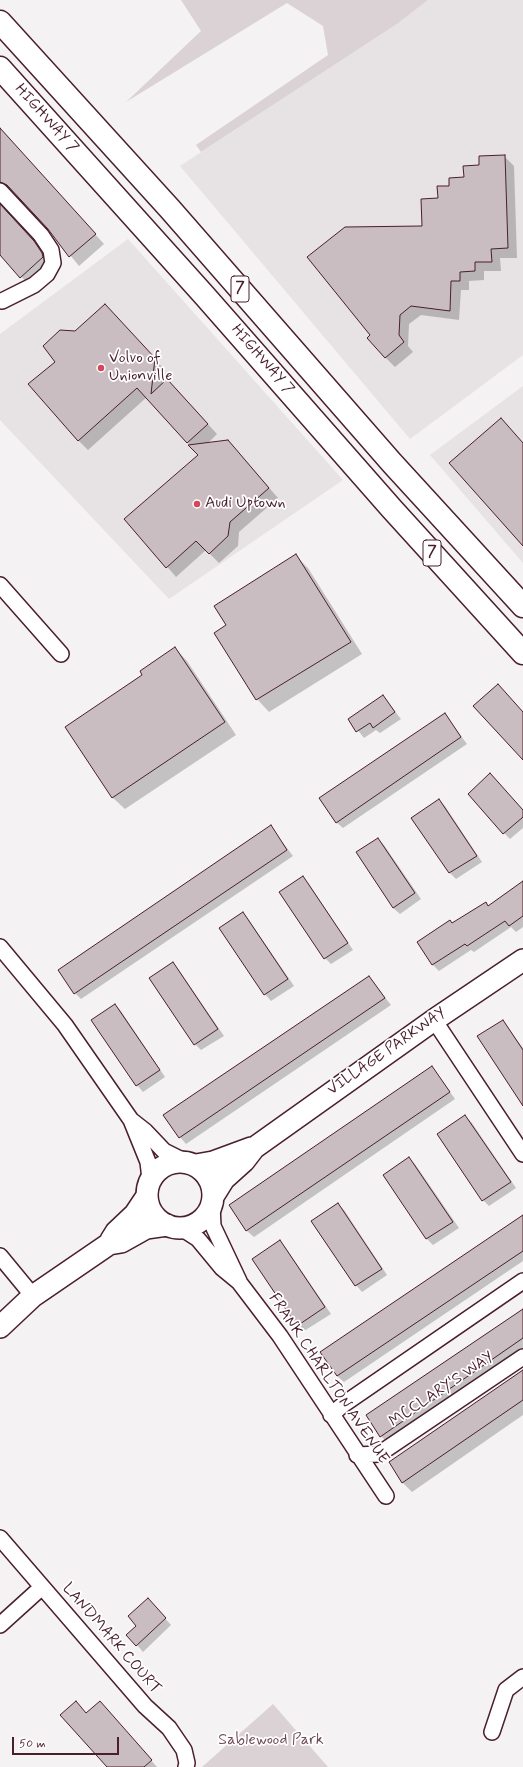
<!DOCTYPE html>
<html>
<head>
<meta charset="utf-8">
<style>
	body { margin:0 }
	#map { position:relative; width:523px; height:1767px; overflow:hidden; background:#f4f2f2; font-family:Mynerve,sans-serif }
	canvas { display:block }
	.scale { position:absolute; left:12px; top:1737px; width:107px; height:18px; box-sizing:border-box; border:2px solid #4a1f2b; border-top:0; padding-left:5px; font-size:12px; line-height:14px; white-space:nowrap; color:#4a1f2b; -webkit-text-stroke:3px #fff; paint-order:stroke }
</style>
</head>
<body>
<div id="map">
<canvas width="523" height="1767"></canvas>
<div class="scale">50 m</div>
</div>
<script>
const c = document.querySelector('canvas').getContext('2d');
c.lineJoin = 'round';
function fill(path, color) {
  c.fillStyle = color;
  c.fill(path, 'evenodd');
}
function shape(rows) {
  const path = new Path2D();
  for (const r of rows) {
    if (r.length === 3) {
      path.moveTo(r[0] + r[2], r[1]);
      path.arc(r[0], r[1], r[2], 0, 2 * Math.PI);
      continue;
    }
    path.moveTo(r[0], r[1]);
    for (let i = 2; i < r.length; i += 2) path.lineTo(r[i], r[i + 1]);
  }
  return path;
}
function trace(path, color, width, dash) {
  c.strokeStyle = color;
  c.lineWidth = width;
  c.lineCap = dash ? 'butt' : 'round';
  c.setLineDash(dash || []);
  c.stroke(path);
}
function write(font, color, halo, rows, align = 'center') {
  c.font = font + ' Mynerve,sans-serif';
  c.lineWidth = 3.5;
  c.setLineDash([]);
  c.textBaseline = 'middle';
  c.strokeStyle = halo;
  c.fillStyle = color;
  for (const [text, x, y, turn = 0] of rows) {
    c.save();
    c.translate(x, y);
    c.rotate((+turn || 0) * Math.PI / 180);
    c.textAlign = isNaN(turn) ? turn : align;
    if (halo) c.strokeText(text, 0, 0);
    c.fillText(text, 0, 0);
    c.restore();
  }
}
const built = shape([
	[428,0,523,0,523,355,410,439,180,166,397,24],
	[128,239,343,480,169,599,0,420,0,334],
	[523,386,523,563,430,455]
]);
const green = shape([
	[181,0,428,0,397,24,201,152,196,145,328,55,323,26,287,3,126,102,201,31],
	[273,1704,328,1767,202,1767]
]);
const shadow = shape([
	[0,128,104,244,79,266,48,228,16,193,13,191,4,193,0,199,2,207,43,251,52,264,31,287,0,254],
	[504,156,514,166,517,258,500,258,501,271,484,271,484,280,469,281,469,290,461,290,459,320,421,315,409,324,408,346,413,352,395,367,385,357,371,336,423,227,439,199,450,187,480,166],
	[114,315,164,369,162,385,177,390,217,434,207,444,237,451,278,498,239,532,238,546,219,563,206,550,176,577,126,519,199,455,147,397,88,450,78,440,56,362,75,332],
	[296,556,308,568,362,654,269,712,257,699,228,625],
	[175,648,187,661,236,735,125,809,112,797,144,675],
	[383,696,401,719,380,733,376,730,364,738,349,719],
	[445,715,467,744,343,828,336,822],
	[439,800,445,806,482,862,456,879,450,873,413,818],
	[523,811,523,828,510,839,504,833],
	[271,827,293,856,81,999,75,993],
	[378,839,384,845,421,899,400,914,393,908],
	[303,877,309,884,353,950,331,964,325,958],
	[523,882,523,927,516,932,511,927,474,952,471,950,439,971,433,965,418,942,450,921,453,924,488,906],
	[243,914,249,920,294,986,271,1001,265,994,221,929],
	[173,964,179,970,224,1036,201,1050,195,1044],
	[369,977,391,1005,186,1144,180,1137,164,1115],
	[115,1005,121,1011,165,1077,143,1092,137,1085,92,1020],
	[503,1021,523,1048,523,1104],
	[432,1067,455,1099,254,1237,247,1231,230,1206],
	[465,1116,472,1123,516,1188,489,1206,483,1200],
	[409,1158,415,1164,459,1228,433,1245,427,1239,384,1175],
	[338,1204,344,1210,387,1275,362,1292,356,1285],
	[523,1216,523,1261,344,1382,337,1376],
	[280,1242,286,1248,331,1314,304,1331,298,1325],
	[523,1310,523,1354,390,1445,381,1436],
	[523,1372,523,1415,412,1492,403,1483,390,1462],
	[154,1606,171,1625,143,1652,137,1645,138,1626],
	[106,1709,157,1767,109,1767,87,1714]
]);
const building = shape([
	[0,128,96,234,69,257,48,229,7,185,0,182,0,128],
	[505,155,508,248,491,249,492,262,475,262,475,271,460,272,460,281,451,281,450,311,411,306,400,315,399,335,404,342,385,358,367,338,370,335,307,257,345,227,422,226,421,199,438,198,437,186,449,186,449,178,464,177,463,166,479,165,479,156,505,155],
	[0,204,34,241,42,253,43,257,20,278,0,255,0,204],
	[105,304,155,358,151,394,167,379,208,424,187,443,137,388,78,441,28,384,55,362,43,346,60,330,75,331,105,304],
	[501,418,523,443,523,546,449,463,501,418],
	[228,440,269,488,230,522,228,536,209,554,196,541,166,568,124,519,198,455,188,445,228,440],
	[296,554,351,642,256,700,214,633,226,625,214,606,296,554],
	[175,647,225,722,112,798,65,727,142,675,140,671,175,647],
	[498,684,523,712,523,760,473,706,498,684],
	[383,695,395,712,373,728,370,723,356,732,348,719,383,695],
	[445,713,461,737,336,823,319,798,445,713],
	[490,773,523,810,523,817,503,834,468,794,490,773],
	[439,799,477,856,449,873,411,818,439,799],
	[271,825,287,850,74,994,58,970,271,825],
	[378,838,415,893,393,908,356,852,378,838],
	[303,876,348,943,324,959,279,892,303,876],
	[523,881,523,916,509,926,505,921,467,946,465,944,432,965,417,942,450,920,452,923,486,902,488,906,523,881],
	[243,912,288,979,264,995,219,928,243,912],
	[173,962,218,1029,194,1045,149,978,173,962],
	[369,976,385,998,179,1138,163,1115,369,976],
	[115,1004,160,1070,136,1086,91,1020,115,1004],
	[503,1020,523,1050,523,1106,477,1036,503,1020],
	[432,1066,450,1092,246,1231,229,1205,432,1066],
	[465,1115,511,1182,482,1201,437,1134,465,1115],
	[409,1157,453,1222,426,1239,383,1175,409,1157],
	[338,1203,382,1269,355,1286,311,1221,338,1203],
	[523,1215,523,1251,337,1376,320,1352,523,1215],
	[280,1240,325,1307,297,1326,252,1259,280,1240],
	[523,1309,523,1338,380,1437,366,1415,523,1309],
	[523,1370,523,1400,402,1483,389,1462,523,1370],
	[148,1598,166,1618,136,1646,126,1635,136,1626,128,1616,148,1598],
	[76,1701,86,1713,100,1701,152,1760,144,1767,107,1767,60,1715,76,1701]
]);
const street = shape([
	[0,191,41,235,51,250,53,263,47,274,34,285,2,301],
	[0,585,61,654],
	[0,947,65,1025,131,1120,148,1162,150,1179],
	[434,1020,523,1154],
	[131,1120,145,1131,164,1151,184,1161],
	[212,1205,213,1226,239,1281],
	[181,1228,198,1239,222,1268,239,1282,280,1336,386,1496],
	[0,1256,33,1296],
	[331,1415,344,1404,523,1281],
	[357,1455,379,1454,523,1357],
	[0,1538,145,1706,169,1728,184,1750,187,1763,186,1767],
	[0,1625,42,1587],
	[492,1732,506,1690,523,1677]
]);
const secondary = shape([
	[180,1195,33],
	[196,1165,213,1162,251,1148],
	[214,1195,224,1179,244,1161,254,1148,434,1020,523,960],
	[111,1240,116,1232,135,1214,147,1196],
	[0,1327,33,1296,109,1244,121,1242,146,1228,167,1225]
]);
const primary = shape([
	[0,22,170,209,392,463,523,606],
	[0,68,204,295,392,509,523,653]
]);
const markers = [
	[101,368,4,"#d1495b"],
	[197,504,4,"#d1495b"]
];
const shields = [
	[240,289,18],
	[432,553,18]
];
const shieldNames = [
	["7",240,289],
	["7",432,553]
];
const streetNames = [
	["HIGHWAY 7",46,119,48],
	["HIGHWAY 7",262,360,49],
	["VILLAGE PARKWAY",387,1052,-35],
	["FRANK CHARLTON AVENUE",328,1379,56],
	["MCCLARY'S WAY",442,1390,-34],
	["LANDMARK COURT",111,1639,49]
];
const poiNames = [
	["Volvo of",109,359],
	["Unionville",109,377],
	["Audi Uptown",205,504]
];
const parkNames = [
	["Sablewood Park",271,1741]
];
fill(built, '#e7e2e3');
fill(green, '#dbd2d5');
fill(shadow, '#0003');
fill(building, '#cabdc1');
trace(building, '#4a1f2b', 1);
trace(street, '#4a1f2b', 18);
trace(secondary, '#4a1f2b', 24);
trace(primary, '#4a1f2b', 25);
trace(street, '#fff', 15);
trace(secondary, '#fff', 21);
trace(primary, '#fff', 22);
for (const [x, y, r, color] of markers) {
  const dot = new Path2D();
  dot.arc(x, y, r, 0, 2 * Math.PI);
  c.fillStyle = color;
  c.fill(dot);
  trace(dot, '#fff', 1.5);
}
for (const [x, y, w] of shields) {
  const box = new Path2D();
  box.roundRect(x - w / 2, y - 13, w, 26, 3);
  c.fillStyle = '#fff';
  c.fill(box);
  trace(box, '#4a1f2b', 1);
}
write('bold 15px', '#4a1f2b', null, shieldNames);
write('16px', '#4a1f2b', '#fff', streetNames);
write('16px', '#4a1f2b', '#fff', poiNames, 'left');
write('16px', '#6e4c56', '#fff', parkNames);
</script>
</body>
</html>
